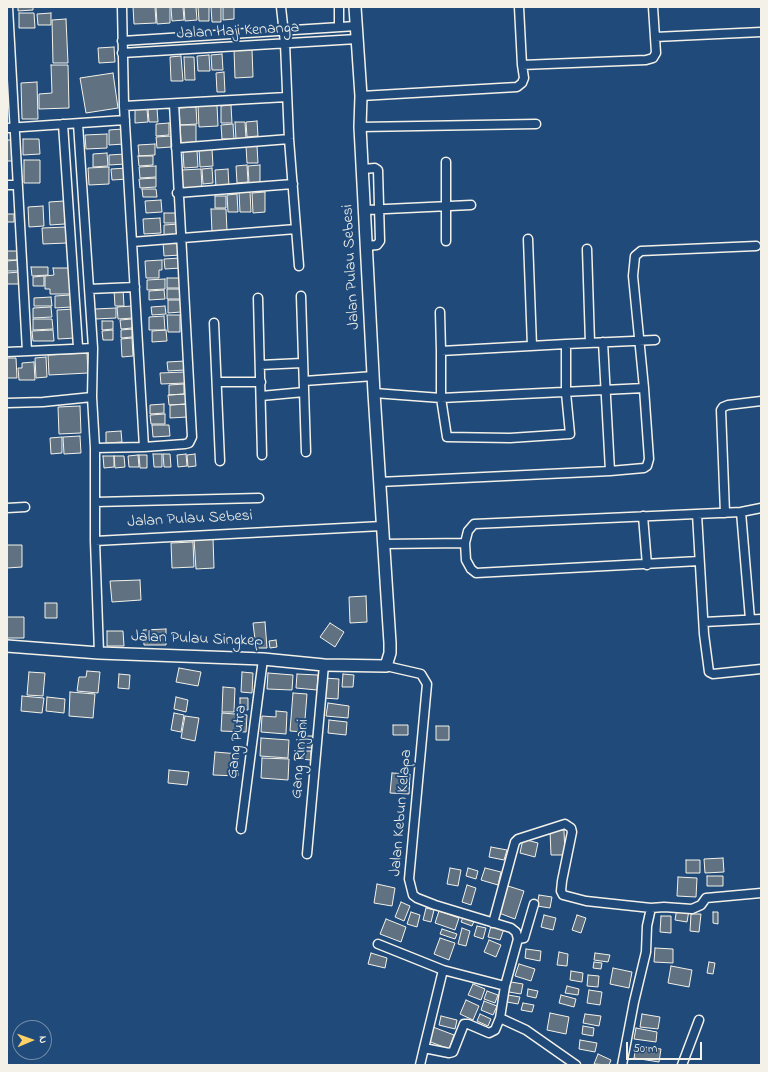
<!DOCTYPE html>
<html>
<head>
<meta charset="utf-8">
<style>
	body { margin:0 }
	#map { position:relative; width:768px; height:1072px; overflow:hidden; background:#1f4a7a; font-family:"Indie Flower",sans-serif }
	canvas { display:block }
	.frame { position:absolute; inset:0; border:8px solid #f4f1e8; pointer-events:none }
	.north { position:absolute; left:12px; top:1020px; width:40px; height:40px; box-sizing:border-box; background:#1f4a7a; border:1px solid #748da6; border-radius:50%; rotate:88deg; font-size:11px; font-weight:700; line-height:16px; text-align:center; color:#f4f1e8 }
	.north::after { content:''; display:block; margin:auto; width:14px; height:18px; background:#ffd166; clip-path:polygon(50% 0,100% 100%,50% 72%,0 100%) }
	.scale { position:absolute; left:626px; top:1042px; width:76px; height:18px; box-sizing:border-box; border:2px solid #f4f1e8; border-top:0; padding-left:5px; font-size:12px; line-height:14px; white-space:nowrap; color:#f4f1e8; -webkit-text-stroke:3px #1f4a7a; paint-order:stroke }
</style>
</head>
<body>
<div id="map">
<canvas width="768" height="1072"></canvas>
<div class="frame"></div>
<div class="north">N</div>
<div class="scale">50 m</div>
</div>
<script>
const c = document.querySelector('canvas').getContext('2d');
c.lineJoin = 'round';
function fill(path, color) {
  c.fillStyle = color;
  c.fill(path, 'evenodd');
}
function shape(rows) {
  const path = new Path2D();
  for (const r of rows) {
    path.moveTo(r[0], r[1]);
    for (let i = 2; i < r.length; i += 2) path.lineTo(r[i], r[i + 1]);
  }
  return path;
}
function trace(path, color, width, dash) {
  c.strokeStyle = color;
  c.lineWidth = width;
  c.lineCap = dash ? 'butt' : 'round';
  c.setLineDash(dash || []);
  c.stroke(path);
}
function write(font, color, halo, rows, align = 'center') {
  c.font = font + ' "Indie Flower",sans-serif';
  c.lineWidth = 4;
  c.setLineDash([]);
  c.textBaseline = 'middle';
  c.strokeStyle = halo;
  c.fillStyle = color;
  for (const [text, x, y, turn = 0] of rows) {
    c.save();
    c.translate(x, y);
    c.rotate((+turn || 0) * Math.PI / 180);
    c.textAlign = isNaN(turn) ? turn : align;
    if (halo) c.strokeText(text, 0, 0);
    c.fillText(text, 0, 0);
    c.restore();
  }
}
const building = shape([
	[18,7,33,7,33,10,18,11,18,7],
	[133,7,155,7,156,23,134,24,133,7],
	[156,7,170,7,170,23,157,24,156,7],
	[171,7,183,7,184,20,172,21,171,7],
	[184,7,196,7,197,20,185,21,184,7],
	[198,7,209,7,209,21,199,21,198,7],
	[211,7,221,7,221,22,212,22,211,7],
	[223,7,234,7,234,19,223,20,223,7],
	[19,13,34,13,35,28,19,28,19,13],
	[51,13,51,25,38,25,37,14,51,13],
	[66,19,68,63,53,63,52,20,66,19],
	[114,47,115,62,99,63,98,48,114,47],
	[252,49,253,77,235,78,234,50,252,49],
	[222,54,223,70,212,70,211,55,222,54],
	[209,55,210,71,198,71,197,56,209,55],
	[181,56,183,81,171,81,170,57,181,56],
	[184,57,194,57,195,80,185,80,184,57],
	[51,65,68,65,69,108,39,109,39,94,52,93,51,65],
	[224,72,225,92,217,92,216,73,224,72],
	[113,73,118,108,86,113,80,78,113,73],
	[37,82,38,119,22,119,21,83,37,82],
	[217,105,218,126,199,127,198,106,217,105],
	[231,105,232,123,221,123,221,106,231,105],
	[196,107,197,124,180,125,179,108,196,107],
	[157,108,158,122,149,122,148,109,157,108],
	[135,109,147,109,148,122,135,123,135,109],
	[257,121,258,136,247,137,246,122,257,121],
	[235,122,245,122,246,139,236,139,235,122],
	[169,123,169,135,156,136,156,124,169,123],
	[233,124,234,139,222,139,221,125,233,124],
	[180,125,196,125,196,142,181,143,180,125],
	[123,129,124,144,109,145,109,130,123,129],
	[107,134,107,148,86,149,85,135,107,134],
	[171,136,171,147,157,148,156,137,171,136],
	[23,139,39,139,40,154,23,155,23,139],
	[7,140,12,140,13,161,7,161,7,140],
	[155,144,155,155,139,156,138,145,155,144],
	[246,146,257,146,258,163,247,163,246,146],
	[199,149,212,149,213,166,200,167,199,149],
	[197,150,198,167,184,168,183,151,197,150],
	[107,153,108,166,93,167,93,154,107,153],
	[125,154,126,164,109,165,109,155,125,154],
	[138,156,153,156,153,165,139,166,138,156],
	[24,160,40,160,40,183,24,183,24,160],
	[247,165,248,182,237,183,236,166,247,165],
	[260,165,260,183,249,183,248,166,260,165],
	[156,166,156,177,140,178,139,167,156,166],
	[109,167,109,184,89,185,88,168,109,167],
	[127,168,128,179,112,180,111,169,127,168],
	[212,168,213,183,203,184,202,169,212,168],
	[201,169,202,188,183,189,182,170,201,169],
	[228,169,229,187,216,188,215,170,228,169],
	[156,178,156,187,140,188,139,179,156,178],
	[142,189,156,189,157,197,143,197,142,189],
	[250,191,251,212,240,212,239,192,250,191],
	[265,192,265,212,253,213,252,193,265,192],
	[237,194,238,212,228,212,227,195,237,194],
	[215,196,226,196,226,208,215,208,215,196],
	[161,200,162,212,146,213,145,201,161,200],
	[64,201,65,224,50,225,49,202,64,201],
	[43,206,44,226,29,227,28,207,43,206],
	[211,209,226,209,227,231,212,232,211,209],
	[164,213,178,213,179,223,164,223,164,213],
	[7,214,14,214,14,222,7,222,7,214],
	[160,218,161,233,144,234,143,219,160,218],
	[179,224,179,234,164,235,164,225,179,224],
	[66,227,67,243,43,244,42,228,66,227],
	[180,241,181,255,164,256,163,242,180,241],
	[7,251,17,251,17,260,7,260,7,251],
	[180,258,181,268,165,269,164,259,180,258],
	[19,260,19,271,7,271,7,261,19,260],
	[162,260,162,270,159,270,159,278,146,278,145,261,162,260],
	[31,267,48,267,48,275,32,276,31,267],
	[53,268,70,268,71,294,50,294,50,289,45,289,45,276,54,275,53,268],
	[20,272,21,284,7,284,7,273,20,272],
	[44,276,44,286,33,286,33,277,44,276],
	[167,278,181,278,181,288,167,288,167,278],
	[165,279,165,289,147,290,147,280,165,279],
	[123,289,124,306,115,306,114,290,123,289],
	[167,289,180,289,180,299,167,299,167,289],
	[164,290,165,299,149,300,149,291,164,290],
	[70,295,71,307,55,308,55,296,70,295],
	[51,297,52,306,34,306,34,298,51,297],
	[168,300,180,300,181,312,168,313,168,300],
	[132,306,133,318,118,319,117,307,132,306],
	[165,306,166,314,152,315,151,307,165,306],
	[51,307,52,317,33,318,33,308,51,307],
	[116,308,116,318,95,319,95,309,116,308],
	[74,309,75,338,58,339,57,310,74,309],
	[167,315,180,315,180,332,168,332,167,315],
	[164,316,165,330,149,330,149,317,164,316],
	[33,319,52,319,53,329,33,330,33,319],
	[132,319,132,328,121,329,120,320,132,319],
	[102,321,113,321,113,329,102,330,102,321],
	[132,329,132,337,121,338,121,330,132,329],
	[53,330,54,341,33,341,32,331,53,330],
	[113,330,113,340,103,340,102,331,113,330],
	[166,330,167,341,152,342,152,331,166,330],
	[132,338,133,356,122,357,121,339,132,338],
	[87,353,88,373,49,375,48,355,87,353],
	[46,357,47,377,36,378,35,358,46,357],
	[7,358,16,358,17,378,7,378,7,358],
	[185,361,185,370,168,371,167,362,185,361],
	[34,362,35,380,19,380,18,368,22,368,22,363,34,362],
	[185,372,186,383,161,384,160,373,185,372],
	[184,384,184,394,169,395,169,385,184,384],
	[186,394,187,404,169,405,168,395,186,394],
	[164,404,164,413,150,414,150,405,164,404],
	[187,404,187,417,170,418,170,405,187,404],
	[80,406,81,433,59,434,58,407,80,406],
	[165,414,165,424,151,424,150,415,165,414],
	[152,425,169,425,170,436,153,437,152,425],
	[121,431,122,442,106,443,106,432,121,431],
	[80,436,81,453,64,454,63,437,80,436],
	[62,437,62,453,51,454,50,438,62,437],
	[153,454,162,454,162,467,154,467,153,454],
	[163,454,170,454,171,467,164,467,163,454],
	[186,454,187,466,178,467,177,455,186,454],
	[195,454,196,466,188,467,187,455,195,454],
	[138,455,139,467,129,467,128,456,138,455],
	[139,455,147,455,147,468,140,468,139,455],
	[103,456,114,456,114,467,104,468,103,456],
	[114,456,124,456,125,467,115,468,114,456],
	[213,538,214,568,196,569,194,539,213,538],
	[193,542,194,567,172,568,171,543,193,542],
	[7,545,22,545,22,567,7,568,7,545],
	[140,580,141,600,112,602,110,581,140,580],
	[366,596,367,622,350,623,349,597,366,596],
	[45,603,57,603,57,618,45,618,45,603],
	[7,617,24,617,24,638,7,638,7,617],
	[265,622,267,648,256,648,253,623,265,622],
	[330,623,344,632,335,647,320,637,330,623],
	[166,629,166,645,144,645,143,630,166,629],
	[107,631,123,631,124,646,107,646,107,631],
	[276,640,277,647,270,648,269,641,276,640],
	[179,668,201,672,198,686,176,682,179,668],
	[87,671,100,672,98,693,77,691,79,677,86,677,87,671],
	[29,672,45,673,43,696,27,695,29,672],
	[242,672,253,673,252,693,241,692,242,672],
	[268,673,293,675,292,690,267,689,268,673],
	[119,674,130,675,129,689,118,688,119,674],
	[297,674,318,675,317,690,296,688,297,674],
	[343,674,354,675,353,687,342,687,343,674],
	[324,678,339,679,338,699,323,698,324,678],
	[223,687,235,688,234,712,222,712,223,687],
	[70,692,95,694,93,718,69,716,70,692],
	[293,693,307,694,304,732,290,731,293,693],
	[22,696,44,698,42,713,21,711,22,696],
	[47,697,65,699,64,713,46,711,47,697],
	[176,697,188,700,186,712,174,709,176,697],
	[240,698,248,698,248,710,240,709,240,698],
	[328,703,349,706,348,718,326,716,328,703],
	[276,711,287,712,286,734,261,732,262,716,276,717,276,711],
	[174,713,184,715,181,732,171,730,174,713],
	[222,713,247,715,246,732,221,731,222,713],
	[185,716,199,718,195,741,181,738,185,716],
	[329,720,347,722,346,735,328,733,329,720],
	[393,725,408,725,408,735,393,735,393,725],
	[436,726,449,726,449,740,436,740,436,726],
	[299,736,313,736,313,748,298,747,299,736],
	[261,738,289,740,288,758,260,756,261,738],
	[300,751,311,751,311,760,300,759,300,751],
	[215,752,239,754,238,776,213,775,215,752],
	[262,758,289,759,288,780,261,778,262,758],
	[169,770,189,772,187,785,168,783,169,770],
	[392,773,410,774,409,794,390,793,392,773],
	[564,830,565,855,551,855,550,831,564,830],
	[523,839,538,843,535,857,520,853,523,839],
	[491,847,507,850,504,860,489,857,491,847],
	[723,858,724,872,705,873,704,859,723,858],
	[686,860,700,860,700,873,686,873,686,860],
	[450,868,461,870,458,886,447,884,450,868],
	[468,868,478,871,476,879,466,876,468,868],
	[485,868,501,872,498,885,481,880,485,868],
	[707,876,723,876,723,886,707,886,707,876],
	[678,877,697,878,696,897,677,896,678,877],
	[377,884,395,888,392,906,374,903,377,884],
	[467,885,476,888,471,905,462,902,467,885],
	[508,886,524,891,515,919,499,913,508,886],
	[539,895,552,897,550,908,537,906,539,895],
	[401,902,410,906,404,921,395,917,401,902],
	[426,908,434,910,431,922,423,920,426,908],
	[677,908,689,910,687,922,675,920,677,908],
	[439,911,459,918,455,930,435,923,439,911],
	[411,912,420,915,417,927,407,924,411,912],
	[713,912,718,912,718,924,713,923,713,912],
	[691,914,701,914,699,932,690,931,691,914],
	[464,915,475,919,472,926,461,922,464,915],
	[544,915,556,918,553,930,541,927,544,915],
	[577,915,586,918,581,933,572,930,577,915],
	[661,916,671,916,671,933,660,932,661,916],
	[386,919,406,927,401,942,380,934,386,919],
	[477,926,486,928,483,939,474,936,477,926],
	[491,926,504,929,500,940,488,937,491,926],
	[462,928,470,931,466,946,458,944,462,928],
	[442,929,457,934,455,939,440,934,442,929],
	[440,938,455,943,449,960,434,954,440,938],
	[489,940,501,945,496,957,484,952,489,940],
	[655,948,673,949,673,963,654,962,655,948],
	[526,949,541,951,540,961,525,958,526,949],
	[559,952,568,954,567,966,557,965,559,952],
	[371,953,387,958,385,968,368,964,371,953],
	[595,953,610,955,608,962,594,960,595,953],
	[594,962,602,963,601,969,593,968,594,962],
	[709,962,715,963,713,974,707,973,709,962],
	[519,964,535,969,531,981,515,976,519,964],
	[671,966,692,970,689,987,668,983,671,966],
	[613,968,632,972,629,988,610,984,613,968],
	[571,971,583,973,582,982,570,980,571,971],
	[588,975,599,976,598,987,587,986,588,975],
	[511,982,523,984,521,994,509,992,511,982],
	[473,984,485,989,481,1000,468,995,473,984],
	[567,986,579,989,578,995,565,993,567,986],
	[528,989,538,991,536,998,527,996,528,989],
	[589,990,602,992,600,1005,587,1003,589,990],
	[487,991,498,995,495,1003,484,999,487,991],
	[508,995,520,997,518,1004,507,1002,508,995],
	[561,995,576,999,574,1007,559,1003,561,995],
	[466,1000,479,1006,473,1020,460,1014,466,1000],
	[484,1001,497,1006,493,1015,481,1010,484,1001],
	[523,1003,534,1005,532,1012,521,1010,523,1003],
	[550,1013,569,1017,566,1034,547,1030,550,1013],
	[480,1014,491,1019,488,1026,477,1021,480,1014],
	[585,1014,601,1016,599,1026,583,1023,585,1014],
	[642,1014,660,1017,658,1029,640,1027,642,1014],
	[441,1016,457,1020,455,1029,439,1025,441,1016],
	[583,1026,594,1028,593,1036,582,1034,583,1026],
	[433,1027,454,1035,449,1049,428,1041,433,1027],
	[636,1028,657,1032,656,1042,634,1039,636,1028],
	[580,1040,597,1043,595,1052,579,1049,580,1040],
	[636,1046,661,1049,659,1062,634,1058,636,1046],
	[598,1054,611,1060,609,1065,594,1064,598,1054]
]);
const street = shape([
	[8,7,27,351],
	[122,7,124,106,144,447],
	[281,7,285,43,289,139,299,266],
	[339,7,339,27],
	[655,37,761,32],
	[122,41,356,26],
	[122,53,357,39],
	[522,65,646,60,653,58,656,53,653,7],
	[361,96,517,87,522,83,524,78,522,65,519,7],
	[124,106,287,97],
	[63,124,78,347],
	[78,124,93,348],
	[360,127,536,124],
	[7,128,125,120],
	[176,148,289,139],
	[446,162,446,241],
	[363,169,375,168,378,170,380,241,377,245,367,246],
	[7,185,17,185],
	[177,193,293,184],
	[365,210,471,205],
	[528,239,532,346],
	[132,242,296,229],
	[587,249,590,343],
	[89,289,135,287],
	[301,296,306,452],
	[258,298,262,455],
	[440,312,441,351],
	[214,323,220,461],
	[603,342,610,471],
	[566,344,566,393,570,434,510,438,447,437,441,398,441,351,566,344,655,340],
	[7,352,93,348,92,397,95,448,95,541,99,653],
	[260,365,302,363],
	[304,381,374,376],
	[217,382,261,382],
	[374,393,441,398,644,388],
	[261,396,304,392],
	[7,403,43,402,92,397],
	[95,448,144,447,185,444,189,443,192,437,174,104],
	[379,482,610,471,644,468,647,466,649,459,644,388,633,276,635,256,641,251,756,246],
	[95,502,259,498],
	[7,508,25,507],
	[741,512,750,619],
	[725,513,721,410,723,407,728,405,761,401],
	[697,514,704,634,709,672,713,674,761,669],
	[643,516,647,565],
	[95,541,382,526],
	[383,544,465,543],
	[699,561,476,573,471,569,466,560,465,543,468,531,474,524,741,512,761,508],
	[704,622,761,619],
	[386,666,421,674,427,684,409,879,413,895,417,898,435,905,511,928,516,932,518,939,505,986,500,1018,526,1030,576,1065],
	[241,829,263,659],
	[307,854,324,665],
	[493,923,515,842,518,839,565,824,571,828,572,832,562,881,561,891,563,895,586,901,651,908],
	[518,939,524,938,534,904],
	[378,944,443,970,505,986],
	[424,1048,443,970],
	[420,1065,424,1048,449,1053,453,1052,464,1024,468,1024,489,1033,495,1030,500,1018],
	[622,1065,634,1002,646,952,647,926,651,908,664,907,692,909,701,905,706,898,761,893],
	[682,1065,699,1020]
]);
const secondary = shape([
	[7,646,99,653,263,659,324,665,386,666,390,653,390,643,374,393,360,127,361,96,355,7]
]);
const streetNames = [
	["Jalan Haji Kenanga",238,32,-3],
	["Jalan Pulau Sebesi",352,267,-93],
	["Jalan Pulau Sebesi",190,520,-3],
	["Jalan Pulau Singkep",197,640,2],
	["Gang Putra",238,742,-83],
	["Gang Rinjani",301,759,-85],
	["Jalan Kebun Kelapa",402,813,-85]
];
fill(building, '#607281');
trace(building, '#f4f1e8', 1);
trace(street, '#f4f1e8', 11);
trace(secondary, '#f4f1e8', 14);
trace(street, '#1f4a7a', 8);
trace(secondary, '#1f4a7a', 11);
write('16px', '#f4f1e8', '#1f4a7a', streetNames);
</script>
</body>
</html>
